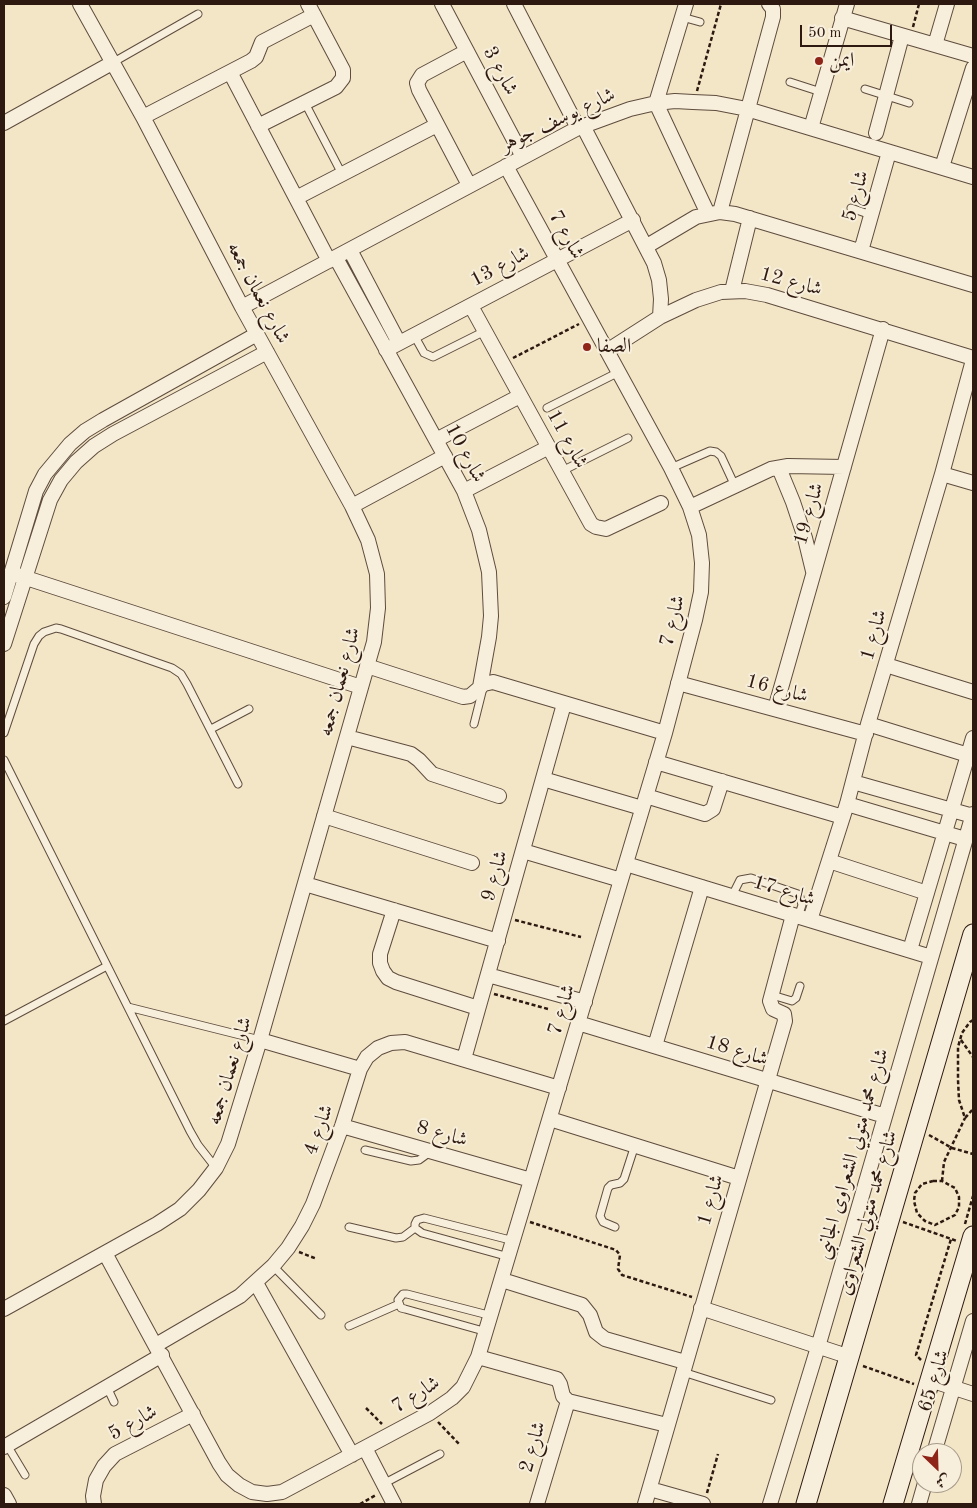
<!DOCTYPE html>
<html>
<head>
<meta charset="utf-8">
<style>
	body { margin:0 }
	#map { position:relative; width:977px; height:1508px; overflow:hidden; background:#f2e6c7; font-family:"Old Standard TT",Amiri,serif }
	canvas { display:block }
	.frame { position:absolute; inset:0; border:5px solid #2e1911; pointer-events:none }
	.north { position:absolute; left:912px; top:1443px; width:50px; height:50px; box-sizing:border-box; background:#f7efdb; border:1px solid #a7998a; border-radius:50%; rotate:156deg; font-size:14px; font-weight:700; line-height:20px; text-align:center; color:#2e1911 }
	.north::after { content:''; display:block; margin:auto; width:18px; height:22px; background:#8f2418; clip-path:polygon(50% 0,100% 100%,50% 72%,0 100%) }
	.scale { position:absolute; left:800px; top:25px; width:92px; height:22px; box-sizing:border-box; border:2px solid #2e1911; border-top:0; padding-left:6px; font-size:15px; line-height:18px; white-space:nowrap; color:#2e1911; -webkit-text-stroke:4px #f7efdb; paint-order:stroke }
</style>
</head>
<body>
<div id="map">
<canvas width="977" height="1508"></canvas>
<div class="frame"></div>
<div class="north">ش</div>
<div class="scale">50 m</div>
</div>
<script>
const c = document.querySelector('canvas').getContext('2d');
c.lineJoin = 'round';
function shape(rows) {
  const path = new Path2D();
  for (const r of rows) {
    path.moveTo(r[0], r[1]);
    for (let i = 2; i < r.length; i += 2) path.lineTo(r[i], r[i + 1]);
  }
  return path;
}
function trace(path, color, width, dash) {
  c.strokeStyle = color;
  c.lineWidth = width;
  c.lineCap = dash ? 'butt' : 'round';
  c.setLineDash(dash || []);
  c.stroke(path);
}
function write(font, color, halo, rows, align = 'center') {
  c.font = font + ' "Old Standard TT",Amiri,serif';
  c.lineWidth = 4;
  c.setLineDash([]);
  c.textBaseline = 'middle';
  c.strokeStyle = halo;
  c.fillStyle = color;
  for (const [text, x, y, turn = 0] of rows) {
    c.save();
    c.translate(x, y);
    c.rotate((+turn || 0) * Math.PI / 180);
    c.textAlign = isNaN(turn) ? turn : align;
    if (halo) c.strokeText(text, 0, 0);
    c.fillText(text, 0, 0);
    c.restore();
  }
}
const path = shape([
	[913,27,919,4],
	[697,91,721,4],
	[513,358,579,324],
	[515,920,581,937],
	[494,994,548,1009],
	[973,1020,970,1022,962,1033,958,1047,958,1080,959,1100,965,1118,973,1109],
	[961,1040,973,1057],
	[929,1135,952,1148,973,1154],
	[933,1181,942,1181,955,1188,959,1197,959,1207,955,1215,935,1225,925,1221,917,1213,914,1201,915,1193,922,1184,933,1181],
	[942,1181,944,1162,965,1118],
	[530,1222,616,1250,620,1255,618,1269,622,1275,692,1297],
	[903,1222,957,1241],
	[965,1224,973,1196],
	[299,1252,317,1259],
	[921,1360,916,1355,951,1239],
	[863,1366,914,1384],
	[366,1408,382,1424],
	[438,1422,460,1445],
	[707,1493,718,1454],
	[360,1504,376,1495]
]);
const lane = shape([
	[682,17,700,22],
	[112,63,198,14],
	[790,82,821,92],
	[865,89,909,103],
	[305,103,342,174],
	[851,208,871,215],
	[414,335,424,353,433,357,485,331],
	[547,408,619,372],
	[671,468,710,451,716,452,721,456,735,486],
	[562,471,628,438],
	[474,724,483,688],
	[211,729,249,709],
	[4,733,34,644,39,636,44,632,56,628,61,629,172,668,181,674,187,684,238,784],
	[4,760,190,1131,198,1145,216,1168],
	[732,896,740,880,751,878,798,894,800,897,802,905,798,917],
	[772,995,792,1001,796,998,800,986],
	[128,1007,260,1040],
	[4,1021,107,966],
	[365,1150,411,1161,419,1160,430,1152],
	[349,1227,396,1238,403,1237,415,1228],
	[615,1227,603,1222,600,1216,608,1188,611,1185,620,1183,624,1179,635,1145],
	[509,1257,422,1233,415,1228,415,1224,417,1220,424,1218,514,1241],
	[273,1266,321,1315],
	[349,1326,399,1304],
	[487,1332,405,1309,401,1308,398,1300,403,1294,407,1294,492,1316],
	[683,1372,771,1400],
	[107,1387,114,1402],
	[7,1445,25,1475],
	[383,1484,440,1454]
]);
const street = shape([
	[442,4,523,157],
	[514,4,578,128],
	[686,4,656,103,708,214],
	[842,18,973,56],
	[935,45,947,4],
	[467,51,422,75,417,83,419,90,469,185],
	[230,72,329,261],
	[143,117,251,61,256,57,262,42,314,15],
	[4,123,112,63],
	[258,126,336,87,343,78,343,70,308,4],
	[583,126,654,263,659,280,661,299,660,317],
	[811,128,847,4],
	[876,133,902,36],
	[942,167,973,68],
	[296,198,437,125],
	[720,212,773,17,773,9,769,4],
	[647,246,696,217,720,212,735,214,973,285],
	[350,250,399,343],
	[861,251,889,152],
	[336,258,464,491,479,530,489,572,491,616,489,637,480,687],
	[732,291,750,218],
	[471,306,591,524,596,527,606,529,661,503],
	[242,307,578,128,630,109,656,103,675,101,693,102,716,103,747,109,973,177],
	[386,350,633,220],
	[607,351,660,317,696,300,721,292,745,291,767,295,973,358],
	[436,440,520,396],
	[779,468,793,502,805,538,813,571],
	[942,474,973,483],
	[464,491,549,447],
	[352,506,445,456],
	[690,507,771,469,788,466,844,467],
	[17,575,361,687],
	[4,597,36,491,45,474,70,444,85,431,103,420,257,334],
	[4,644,50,500,61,480,76,462,94,446,113,434,267,352],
	[886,665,973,692],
	[367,666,463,697,470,696,484,684,493,682,665,733],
	[678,683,866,734],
	[775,709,883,329],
	[868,724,968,755],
	[347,737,411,754,419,760,432,774,499,796],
	[656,762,843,817],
	[543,779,642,808],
	[853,782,973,816],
	[646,796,705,814,713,809,722,781],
	[847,804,965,839],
	[324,816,472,863],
	[523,851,621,880],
	[829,861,927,893],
	[626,864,931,957],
	[305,884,498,941],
	[394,910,380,954,380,963,383,971,388,978,396,982,478,1008],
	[810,920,847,804,868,724,942,474,973,360],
	[910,950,973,738],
	[488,975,585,1002],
	[578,1023,885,1116],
	[260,1040,360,1069],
	[655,1046,702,887],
	[464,1059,564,704],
	[550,1119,739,1178],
	[342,1126,531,1180],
	[105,1253,219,1463,227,1475,239,1485,252,1492,267,1494,282,1492,430,1413,452,1398,463,1387,478,1357,665,733,695,620,701,592,702,563,699,535,690,507,671,468,506,166],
	[502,1280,582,1305,590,1315,596,1332,605,1339,685,1362],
	[256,1283,352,1455],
	[701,1308,850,1357],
	[4,1309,157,1224,180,1209,199,1190,216,1168,228,1144,260,1040,374,642,378,608,377,574,368,540,352,506,242,307,143,117,80,4],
	[156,1345,240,1296,273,1266,288,1248,302,1226,313,1204,342,1126,360,1069,367,1057,378,1048,391,1043,405,1042,559,1088],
	[478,1357,557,1379,560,1384,563,1396,568,1401,667,1425],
	[930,1380,973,1394],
	[4,1447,162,1355],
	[365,1448,394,1504],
	[934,1453,973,1321],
	[650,1489,703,1504],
	[4,1495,9,1504],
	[94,1504,93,1496,96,1480,104,1466,115,1454,193,1414],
	[537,1504,568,1401],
	[645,1504,785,1021,784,1014,773,1009,770,1001,793,915],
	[770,1504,818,1347,973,814],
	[919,1504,925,1483]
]);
const secondary = shape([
	[806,1504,973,934],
	[893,1504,973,1236]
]);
const markers = [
	[819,61,5,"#8f2418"],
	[587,347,5,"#8f2418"]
];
const poiNames = [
	["ايمن",829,61],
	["الصفا",597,347]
];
const streetNames = [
	["شارع 3",500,71,62],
	["شارع يوسف جوهر",558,120,-25],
	["شارع 5",856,196,-74],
	["شارع 7",566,235,61],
	["شارع 13",500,267,-28],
	["شارع 12",791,282,15],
	["شارع نعمان جمعه",258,293,62],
	["شارع 11",567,439,61],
	["شارع 10",465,453,62],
	["شارع 19",809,514,-74],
	["شارع 7",673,621,-76],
	["شارع 1",874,635,-74],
	["شارع نعمان جمعه",340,682,-75],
	["شارع 16",777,689,15],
	["شارع 9",495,876,-74],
	["شارع 17",784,891,17],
	["شارع 7",562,1010,-73],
	["شارع 18",737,1051,17],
	["شارع نعمان جمعه",230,1071,-73],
	["شارع 4",319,1130,-70],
	["شارع 8",442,1134,16],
	["شارع محمد متولي الشعراوى الجانبى",853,1154,-74],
	["شارع 1",711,1200,-74],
	["شارع محمد متولي الشعراوى",868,1213,-74],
	["شارع 65",934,1381,-73],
	["شارع 7",416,1395,-32],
	["شارع 5",133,1423,-29],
	["شارع 2",533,1447,-74]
];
trace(lane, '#5f4c3e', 9);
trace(street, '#5f4c3e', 16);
trace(secondary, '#2e1911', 21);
trace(path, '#2e1911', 2.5, [4, 2.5]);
trace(lane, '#f7efdb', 7);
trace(street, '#f7efdb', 14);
trace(secondary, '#f7efdb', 19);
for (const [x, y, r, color] of markers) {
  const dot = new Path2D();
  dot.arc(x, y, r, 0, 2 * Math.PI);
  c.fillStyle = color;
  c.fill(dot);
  trace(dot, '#f7efdb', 2);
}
write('20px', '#2e1911', '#f7efdb', poiNames, 'left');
write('20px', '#2e1911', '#f7efdb', streetNames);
</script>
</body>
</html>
